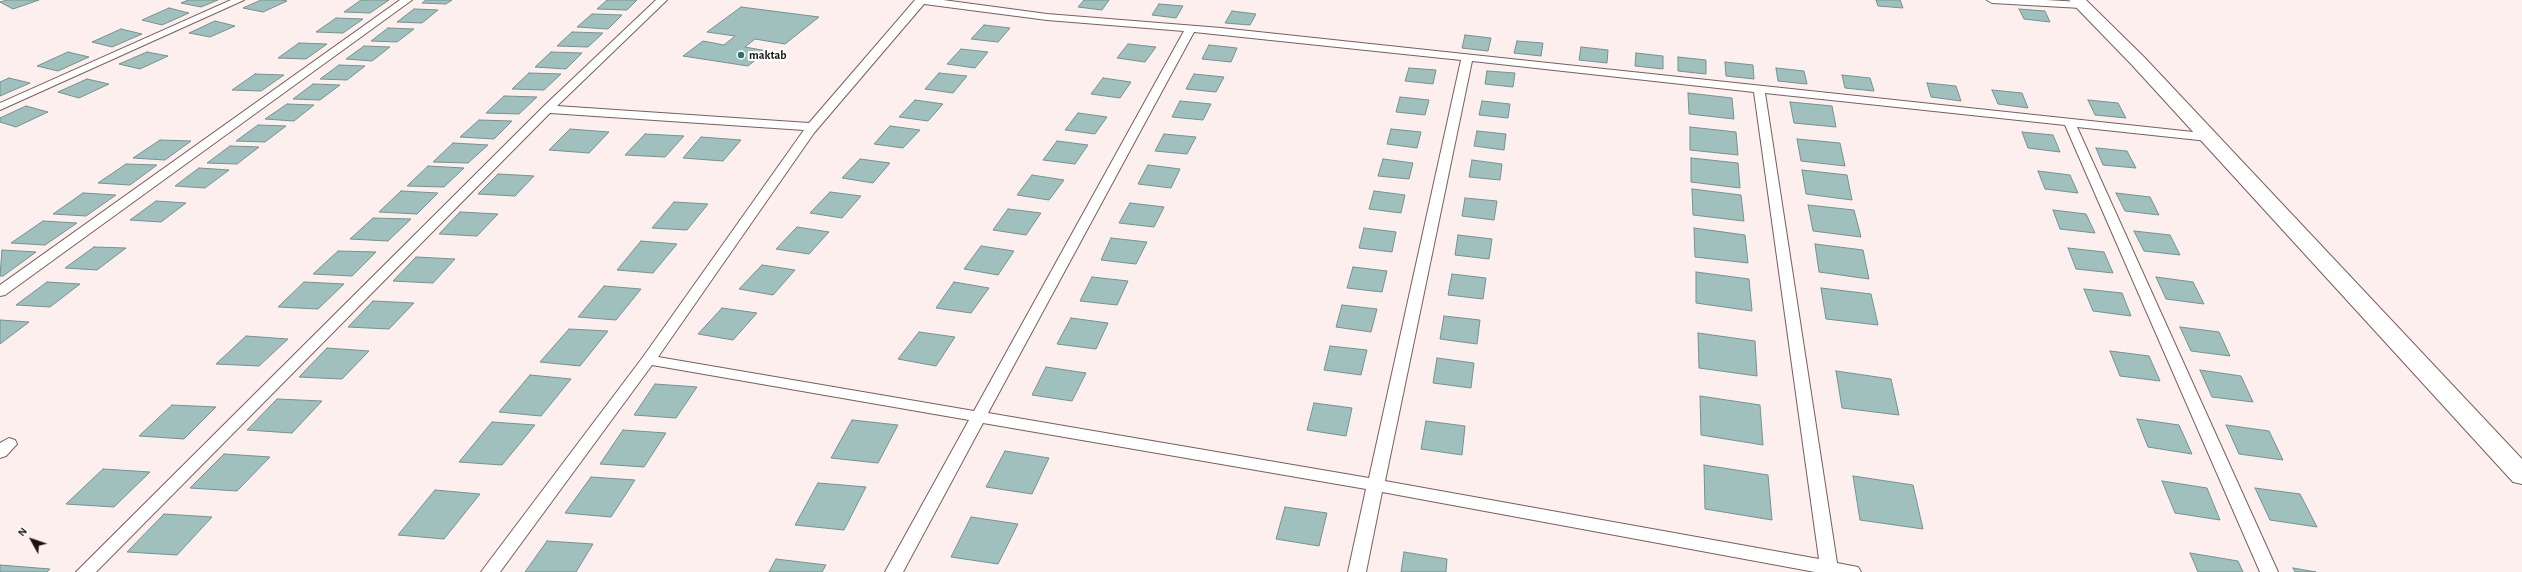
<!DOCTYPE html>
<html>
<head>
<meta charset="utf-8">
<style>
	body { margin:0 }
	#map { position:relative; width:2522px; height:572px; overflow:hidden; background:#fcefee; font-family:"Alegreya Sans",sans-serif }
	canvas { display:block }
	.north { position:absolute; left:12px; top:520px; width:40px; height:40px; -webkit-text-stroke:3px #fff; paint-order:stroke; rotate:310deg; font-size:11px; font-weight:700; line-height:16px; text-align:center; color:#1c1212 }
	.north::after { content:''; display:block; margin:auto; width:14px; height:18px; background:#1c1212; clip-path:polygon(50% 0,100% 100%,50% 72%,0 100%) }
</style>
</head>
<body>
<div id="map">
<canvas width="2522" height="572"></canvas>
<div class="north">N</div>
</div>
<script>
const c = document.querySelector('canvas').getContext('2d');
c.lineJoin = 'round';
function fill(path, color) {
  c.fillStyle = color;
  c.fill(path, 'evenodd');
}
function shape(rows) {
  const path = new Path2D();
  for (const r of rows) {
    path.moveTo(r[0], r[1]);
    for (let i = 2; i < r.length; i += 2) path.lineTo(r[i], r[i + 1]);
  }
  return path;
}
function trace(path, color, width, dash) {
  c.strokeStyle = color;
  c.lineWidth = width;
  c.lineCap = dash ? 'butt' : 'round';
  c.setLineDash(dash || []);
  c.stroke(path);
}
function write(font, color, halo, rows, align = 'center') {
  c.font = font + ' "Alegreya Sans",sans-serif';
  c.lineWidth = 4;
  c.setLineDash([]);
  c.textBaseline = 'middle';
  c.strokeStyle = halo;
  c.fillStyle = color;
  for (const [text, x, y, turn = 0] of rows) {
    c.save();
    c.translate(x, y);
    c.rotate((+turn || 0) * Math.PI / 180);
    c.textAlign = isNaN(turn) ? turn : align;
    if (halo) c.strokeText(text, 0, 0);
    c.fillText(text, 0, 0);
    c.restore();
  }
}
const building = shape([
	[7,0,39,0,13,9,0,2,7,0],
	[188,0,218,0,201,7,181,3,188,0],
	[261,0,281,0,287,1,263,12,243,8,261,0],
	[361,0,389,0,370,13,344,12,361,0],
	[426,0,452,0,446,4,422,3,426,0],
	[607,0,637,0,627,10,597,9,607,0],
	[1084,0,1109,0,1102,10,1078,7,1084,0],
	[1876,0,1900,0,1903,8,1878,6,1876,0],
	[1159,4,1183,6,1176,18,1152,15,1159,4],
	[741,7,819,17,785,44,755,39,745,47,767,51,748,66,683,56,703,41,724,45,735,36,707,32,741,7],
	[169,8,189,13,162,25,142,20,169,8],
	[414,9,438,10,422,23,397,22,414,9],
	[2019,9,2045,11,2050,22,2024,19,2019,9],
	[1232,11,1256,14,1250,25,1225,23,1232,11],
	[592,14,622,15,608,29,577,27,592,14],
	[336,18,363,19,343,33,316,32,336,18],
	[215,21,235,26,210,37,189,33,215,21],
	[984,25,1010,28,998,42,971,39,984,25],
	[388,28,414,29,397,42,371,41,388,28],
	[121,29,142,34,112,47,92,42,121,29],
	[572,32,603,33,588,47,557,46,572,32],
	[1465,35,1491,38,1488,51,1462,48,1465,35],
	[1517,41,1543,43,1541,56,1514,53,1517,41],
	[299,43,327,44,306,59,278,58,299,43],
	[1128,44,1156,47,1145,62,1117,58,1128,44],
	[1209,45,1237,48,1231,62,1202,59,1209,45],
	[364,46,390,47,372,61,346,59,364,46],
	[1581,47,1608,50,1607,63,1579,60,1581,47],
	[961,49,988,52,975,68,947,64,961,49],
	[68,52,89,57,58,71,37,66,68,52],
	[147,52,168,56,140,69,119,64,147,52],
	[551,52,582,53,566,69,535,67,551,52],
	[1636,53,1663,56,1663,69,1635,66,1636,53],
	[1678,57,1706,60,1706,74,1678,71,1678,57],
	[1725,62,1753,65,1754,79,1726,76,1725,62],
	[339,65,365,66,347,80,320,79,339,65],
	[1409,68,1436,70,1433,84,1405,81,1409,68],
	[1776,68,1804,71,1807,84,1778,81,1776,68],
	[1487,71,1515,73,1513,87,1485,84,1487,71],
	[529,73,561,74,544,90,512,89,529,73],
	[939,73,967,76,953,93,925,89,939,73],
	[255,74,284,75,261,91,232,90,255,74],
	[1194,74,1224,77,1216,92,1186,89,1194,74],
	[1842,75,1870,78,1874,91,1845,88,1842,75],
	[9,78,30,83,0,96,0,82,9,78],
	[1103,78,1131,82,1120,98,1091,94,1103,78],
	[87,79,109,84,79,98,58,92,87,79],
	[1927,83,1956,86,1961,101,1931,97,1927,83],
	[313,84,340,85,320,100,293,99,313,84],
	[1992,90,2022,93,2028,108,1998,104,1992,90],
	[1688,93,1732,98,1734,119,1689,114,1688,93],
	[504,96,537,97,519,114,486,113,504,96],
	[1400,97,1429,100,1425,115,1396,112,1400,97],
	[915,100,943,104,928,121,899,117,915,100],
	[2088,100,2118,103,2126,118,2095,115,2088,100],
	[1180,101,1211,104,1203,120,1172,117,1180,101],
	[1482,101,1510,104,1508,118,1479,115,1482,101],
	[1790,102,1832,106,1836,127,1794,123,1790,102],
	[287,104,314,105,294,121,265,119,287,104],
	[26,106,48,112,16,127,0,122,0,118,26,106],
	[1078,113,1107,117,1095,134,1065,130,1078,113],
	[479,120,512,121,494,139,460,137,479,120],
	[258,125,286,126,265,142,236,141,258,125],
	[890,126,920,130,903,148,874,144,890,126],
	[1690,127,1736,132,1738,155,1690,150,1690,127],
	[570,129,609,132,589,153,549,150,570,129],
	[1391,129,1421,132,1417,148,1387,144,1391,129],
	[1477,131,1506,134,1504,150,1474,146,1477,131],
	[2022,132,2053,135,2060,152,2028,148,2022,132],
	[645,134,684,136,665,157,625,155,645,134],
	[1164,134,1196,137,1187,154,1155,151,1164,134],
	[701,137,741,140,723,161,683,158,701,137],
	[1797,139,1840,143,1845,166,1801,161,1797,139],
	[160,140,191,141,165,160,133,158,160,140],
	[1057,141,1088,145,1075,164,1043,160,1057,141],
	[453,143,488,145,468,163,433,162,453,143],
	[230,146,259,147,237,164,207,163,230,146],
	[2096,148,2127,151,2136,168,2103,165,2096,148],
	[1691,158,1738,163,1740,188,1691,182,1691,158],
	[860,159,890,163,873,183,842,178,860,159],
	[1383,159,1413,163,1409,179,1378,176,1383,159],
	[1472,160,1502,164,1500,180,1469,177,1472,160],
	[126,164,157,165,130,185,98,183,126,164],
	[1148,165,1180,169,1171,188,1138,184,1148,165],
	[428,166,464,168,444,187,407,186,428,166],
	[199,168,229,170,205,188,175,186,199,168],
	[1802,170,1847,175,1852,200,1806,194,1802,170],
	[2038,171,2070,175,2078,193,2045,189,2038,171],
	[498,174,534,176,515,196,478,194,498,174],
	[1032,175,1064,180,1049,200,1017,195,1032,175],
	[1692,189,1741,195,1744,221,1693,215,1692,189],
	[401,191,438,193,417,214,379,212,401,191],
	[1374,191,1405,195,1401,213,1369,209,1374,191],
	[830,192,861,196,842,218,810,213,830,192],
	[83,193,116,195,86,216,53,214,83,193],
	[2116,193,2150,197,2159,215,2125,211,2116,193],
	[1465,198,1497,201,1494,220,1462,216,1465,198],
	[156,201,186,203,161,222,130,220,156,201],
	[674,202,708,204,687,230,652,228,674,202],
	[1130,203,1164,207,1154,227,1119,223,1130,203],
	[1808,205,1854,210,1861,237,1813,231,1808,205],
	[1008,209,1041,213,1026,235,993,230,1008,209],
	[2053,210,2086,214,2095,233,2060,229,2053,210],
	[460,212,498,214,477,236,439,234,460,212],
	[373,218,411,219,388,241,350,239,373,218],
	[43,221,77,223,45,245,11,243,43,221],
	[797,227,829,232,809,254,776,249,797,227],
	[1364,228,1396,232,1392,252,1359,248,1364,228],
	[1694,228,1745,235,1748,263,1695,257,1694,228],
	[2134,231,2170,235,2180,255,2144,251,2134,231],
	[1458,235,1492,239,1489,259,1455,255,1458,235],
	[1111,238,1147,242,1136,264,1101,260,1111,238],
	[641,241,677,244,653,273,617,270,641,241],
	[1815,244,1863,250,1869,279,1819,272,1815,244],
	[981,246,1014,251,998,275,964,269,981,246],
	[94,247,126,248,97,270,65,268,94,247],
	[2068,248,2104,252,2113,273,2076,269,2068,248],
	[2,250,36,252,3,276,0,276,2,250],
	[338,251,376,252,352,276,313,274,338,251],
	[416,257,455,259,433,283,393,281,416,257],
	[762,265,795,270,773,295,739,289,762,265],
	[1353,267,1387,271,1382,292,1347,288,1353,267],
	[1696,272,1749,279,1752,311,1696,303,1696,272],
	[1452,274,1486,278,1483,299,1448,295,1452,274],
	[1092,277,1128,281,1117,305,1080,301,1092,277],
	[2156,277,2193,282,2204,304,2166,299,2156,277],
	[47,282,80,284,50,307,16,305,47,282],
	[304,282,344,284,318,309,278,307,304,282],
	[954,282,989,288,971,313,936,308,954,282],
	[604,286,641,289,616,320,578,317,604,286],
	[1821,288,1871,294,1878,325,1826,319,1821,288],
	[2084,289,2122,293,2131,316,2093,311,2084,289],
	[373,301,414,303,389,329,348,327,373,301],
	[1342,305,1377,309,1371,332,1336,327,1342,305],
	[722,308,757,313,733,340,698,334,722,308],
	[1444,316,1480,320,1477,344,1440,339,1444,316],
	[1071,318,1108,323,1096,349,1057,344,1071,318],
	[0,320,29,322,0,344,0,320],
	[2180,327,2219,332,2230,356,2191,351,2180,327],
	[569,329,608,331,580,366,540,362,569,329],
	[919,332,955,337,936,366,898,359,919,332],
	[1698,333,1755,341,1757,376,1699,368,1698,333],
	[246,336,288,339,259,366,216,364,246,336],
	[1330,346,1367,350,1361,375,1324,370,1330,346],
	[327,348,369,351,342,379,299,377,327,348],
	[2110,351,2149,356,2160,381,2120,376,2110,351],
	[1437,358,1474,363,1471,388,1433,383,1437,358],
	[1046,367,1086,373,1072,401,1032,395,1046,367],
	[2200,370,2241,376,2253,402,2212,397,2200,370],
	[1836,371,1891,379,1899,415,1842,408,1836,371],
	[530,375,571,379,541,416,499,412,530,375],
	[655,384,697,387,676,418,634,415,655,384],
	[1700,396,1760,405,1763,445,1701,435,1700,396],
	[277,399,322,401,292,433,247,430,277,399],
	[1314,403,1352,408,1346,436,1307,430,1314,403],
	[172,405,216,407,184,439,139,436,172,405],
	[2137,419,2179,425,2192,454,2148,447,2137,419],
	[852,420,898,425,878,463,831,458,852,420],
	[1426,421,1465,426,1462,455,1421,449,1426,421],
	[492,422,535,425,502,465,459,462,492,422],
	[2226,425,2269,431,2283,460,2239,454,2226,425],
	[623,430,666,433,644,467,600,464,623,430],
	[1005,451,1049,458,1032,494,986,487,1005,451],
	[224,454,270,457,237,491,190,488,224,454],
	[1704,465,1768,475,1772,520,1705,509,1704,465],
	[103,469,150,472,114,507,66,504,103,469],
	[1853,476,1913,485,1923,529,1860,520,1853,476],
	[591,477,635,480,611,517,565,513,591,477],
	[2162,481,2207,488,2220,520,2175,513,2162,481],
	[818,483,866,487,844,530,795,525,818,483],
	[2255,488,2300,494,2317,527,2270,520,2255,488],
	[435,490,480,494,444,539,398,535,435,490],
	[1285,507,1327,513,1319,546,1276,539,1285,507],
	[164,514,212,517,177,555,127,552,164,514],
	[971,517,1018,524,998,564,951,557,971,517],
	[547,541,593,544,576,572,525,572,547,541],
	[1404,552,1447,559,1446,572,1401,572,1404,552],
	[2190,553,2238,561,2243,572,2198,572,2190,553],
	[776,559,826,565,822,572,769,572,776,559],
	[0,565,50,569,47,572,0,572,0,565],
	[2293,568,2316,572,2295,572,2293,568]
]);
const service = shape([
	[231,0,244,0,0,110,0,103,231,0],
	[400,0,412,0,5,295,0,296,0,285,400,0],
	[656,0,667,0,557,106,809,123,915,0,943,0,1047,14,1221,28,2212,134,2214,137,2208,141,2077,127,2278,572,2260,572,2065,125,1765,93,1837,563,1858,567,1861,572,1815,572,1382,492,1366,572,1348,572,1366,489,983,423,903,572,885,572,969,420,652,365,500,572,481,572,643,357,804,130,550,113,96,572,76,572,545,105,656,0],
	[924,4,1047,20,1184,31,974,411,658,357,814,133,924,4],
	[1194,32,1461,60,1369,478,988,413,1194,32],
	[1472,61,1754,92,1819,559,1385,481,1472,61],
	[1987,0,2046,0,2081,2,2086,5,2081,8,1992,3,1987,0],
	[9,438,15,440,17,444,6,456,0,458,0,443,9,438]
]);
const tertiary = shape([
	[2069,0,2086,0,2144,57,2522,459,2522,484,2513,482,2132,65,2069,0]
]);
const markers = [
	[741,55,4,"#2b746f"]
];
const farPoinames = [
	["maktab",749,55]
];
fill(building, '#a0c0bd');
trace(building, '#739390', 1);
trace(service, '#7a5f5e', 2);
trace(tertiary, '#7a5f5e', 2);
fill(service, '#fff');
fill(tertiary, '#fff');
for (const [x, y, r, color] of markers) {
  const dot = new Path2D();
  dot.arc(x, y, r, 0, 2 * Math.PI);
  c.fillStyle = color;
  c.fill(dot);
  trace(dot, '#fff', 1.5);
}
write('bold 12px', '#1c1212', '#fff', farPoinames, 'left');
</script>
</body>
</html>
